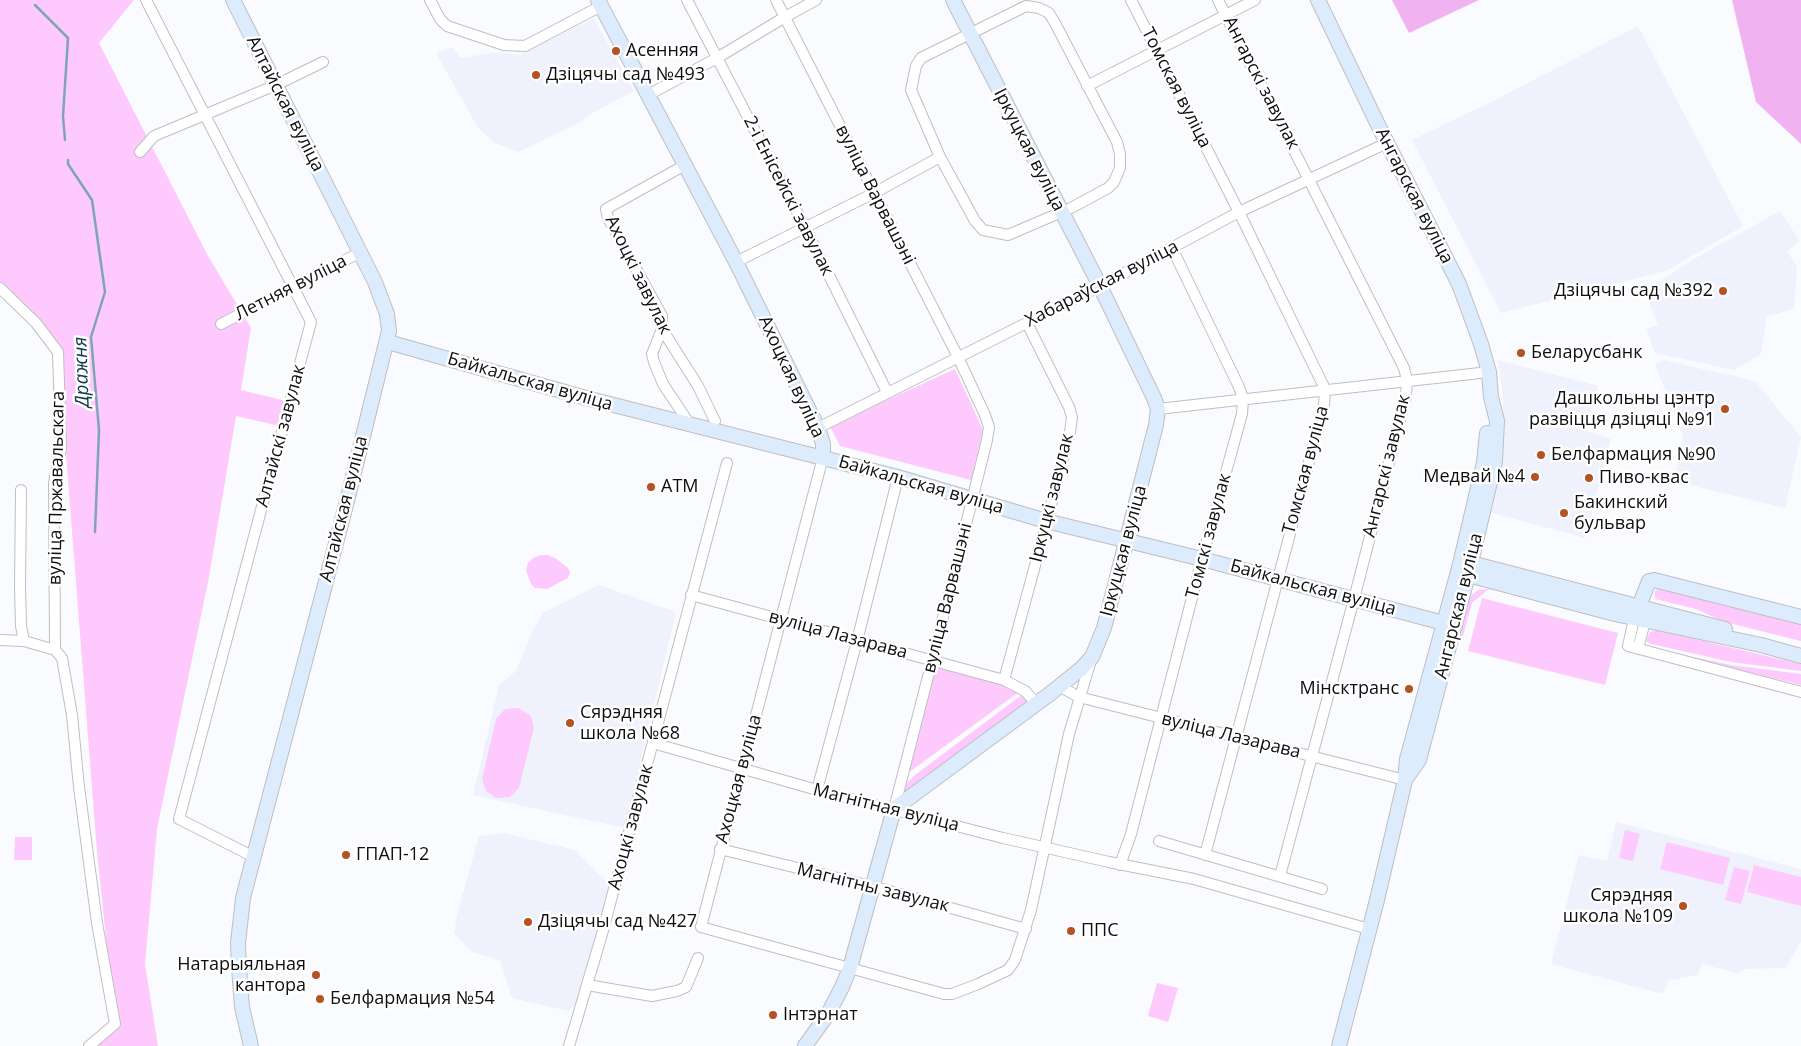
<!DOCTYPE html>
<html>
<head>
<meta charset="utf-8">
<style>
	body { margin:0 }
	canvas { display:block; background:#fafbfe }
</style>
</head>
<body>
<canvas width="1801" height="1046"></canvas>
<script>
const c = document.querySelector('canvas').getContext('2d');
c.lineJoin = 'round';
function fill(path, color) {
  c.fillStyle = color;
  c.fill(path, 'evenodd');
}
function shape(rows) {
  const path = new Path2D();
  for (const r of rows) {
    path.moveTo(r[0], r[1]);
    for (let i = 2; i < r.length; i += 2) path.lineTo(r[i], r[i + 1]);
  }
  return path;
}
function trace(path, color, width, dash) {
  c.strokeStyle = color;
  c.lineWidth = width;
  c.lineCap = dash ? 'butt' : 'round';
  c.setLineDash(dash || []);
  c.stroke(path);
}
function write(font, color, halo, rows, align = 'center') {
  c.font = font + ' "Open Sans",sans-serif';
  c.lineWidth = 5;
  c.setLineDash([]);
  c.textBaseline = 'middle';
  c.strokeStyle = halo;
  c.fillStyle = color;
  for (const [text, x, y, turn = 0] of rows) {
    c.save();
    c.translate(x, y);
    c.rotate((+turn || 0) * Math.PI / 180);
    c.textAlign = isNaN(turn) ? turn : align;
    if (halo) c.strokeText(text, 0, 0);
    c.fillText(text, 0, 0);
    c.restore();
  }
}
const built = shape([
	[594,18,634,91,587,116,581,122,518,152,493,142,477,126,436,53,452,47,460,58,498,52,519,55],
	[1638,26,1743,226,1666,271,1501,313,1412,140,1493,101],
	[1780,211,1800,241,1787,251,1797,267,1794,309,1767,316,1761,354,1734,370,1655,353,1646,329,1658,325,1647,296,1654,285,1692,260],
	[1498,360,1598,386,1586,426,1588,431,1611,439,1585,538,1489,512,1503,420,1503,397],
	[1663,360,1755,381,1801,437,1785,508,1673,481,1683,437,1655,364],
	[599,585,676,612,625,828,473,795,499,685,516,671,533,629,543,613],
	[1616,822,1801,869,1801,942,1785,968,1744,969,1737,973,1702,964,1697,975,1668,981,1663,994,1551,964,1579,855,1607,861],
	[504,833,575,850,609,884,581,998,568,1011,512,998,500,960,472,952,454,933,458,911,479,836]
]);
const green = shape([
	[0,0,134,0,99,43,208,256,251,328,241,390,286,401,280,426,236,416,209,577,157,829,145,964,158,1046,91,1046,115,1024,97,852,58,352,0,289],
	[955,369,983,430,971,480,840,446,830,426],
	[541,555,548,555,555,558,568,568,570,572,568,578,547,589,535,588,531,584,526,570,528,563,533,558],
	[1659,588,1801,620,1801,641,1725,622,1696,609,1655,599,1655,591],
	[1489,589,1472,603,1461,643,1457,641,1469,597,1478,590],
	[1482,598,1618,633,1605,685,1468,651],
	[1656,630,1801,664,1801,671,1731,662,1651,644,1646,641,1650,632],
	[1684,655,1731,665,1801,674,1801,685,1683,656],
	[937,667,1003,682,1019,692,908,773,934,669],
	[1023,694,1027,702,907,793,903,792,906,784,915,775],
	[519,708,531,716,534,728,519,788,510,797,496,798,486,791,482,779,496,719,505,709],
	[1625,830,1640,834,1633,861,1619,858],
	[15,837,32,837,32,860,14,860],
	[1667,842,1730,858,1723,885,1660,869],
	[1754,865,1801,877,1801,906,1747,892],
	[1734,867,1750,871,1741,904,1725,900],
	[1157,983,1178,988,1168,1022,1148,1016]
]);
const forest = shape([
	[1392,0,1479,0,1409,33],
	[1732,0,1801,0,1801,144,1756,102]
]);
const stream = shape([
	[35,5,68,38,63,116,65,140],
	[68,160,68,164,92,200,105,292,91,337,99,430,95,532]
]);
const street = shape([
	[146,0,311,322,179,819,254,857],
	[430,0,440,19,447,26,504,45,525,46,601,6],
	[687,0,805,227,887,392],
	[776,0,958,357,985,415,989,427,987,440,932,661,894,809],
	[1131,0,1239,212,1325,389,1324,405,1205,855],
	[1218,0,1404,368,1407,380,1406,396,1354,599,1280,876],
	[1026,6,1039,8,1049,13,1055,23,1117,142,1120,154,1120,168,1114,182,1108,188,1071,208,1008,235,983,230,975,221,940,157,911,90,916,66,921,58,1026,6],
	[1087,86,1255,0],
	[648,95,717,58,785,17,816,0],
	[140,152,154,136,276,85,323,62],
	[685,165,606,209,608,218,662,316,662,329,698,386,715,421],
	[736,262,874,193,940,157],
	[0,288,36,323,58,352,61,448,54,483,55,650],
	[221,324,361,252],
	[662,329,652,354,654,362,663,384,691,426],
	[1158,409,1489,372],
	[818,428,1100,286,1239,212,1387,143],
	[823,457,701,927,944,994,952,994,978,984,1008,970,1015,960,1031,910,1069,734,1091,660],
	[21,490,20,587,21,626,24,641],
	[691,595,1004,680,1025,691,1036,703],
	[1634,619,1628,646,1801,692],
	[0,640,24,641,55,650,62,658,72,715,79,787,97,923,115,1024,89,1046],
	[1638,649,1645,621,1643,616],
	[1004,680,1043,536,1070,432,1072,417,1069,407,1027,323],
	[1059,686,1079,697,1405,780],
	[653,743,817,790,1003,838,1109,862,1194,879,1369,929],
	[817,790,857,641,898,477],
	[1159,841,1322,889],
	[720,849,879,888,1026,929],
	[1120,865,1131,834,1202,559,1242,414,1243,399,1239,387,1172,248],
	[587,985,652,996,677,991,686,987,698,958],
	[569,1046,602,934,727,463]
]);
const secondary = shape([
	[233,0,375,282,387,314,389,331,347,501,243,898,238,943,239,968,242,1007,251,1046],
	[598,0,736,262,818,428,823,444,823,457],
	[1318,0,1380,129,1459,284,1481,344,1489,372,1491,397,1497,421,1495,461,1468,575,1419,760,1405,780],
	[388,342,586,398,898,477,1046,521,1202,559,1455,626],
	[1463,564,1471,563,1725,629],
	[1463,569,1468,575,1615,614,1761,645,1801,656],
	[1636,614,1649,581,1654,580,1801,617],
	[805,1046,828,1014,842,987,850,968,894,809,1051,693,1082,668,1092,657,1104,628,1156,425,1158,409,1154,398,1100,286,953,0],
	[1339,1046,1377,900,1405,780,1407,759,1460,564,1484,462,1487,433]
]);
const markers = [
	[616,51,5,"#b65122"],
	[536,75,5,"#b65122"],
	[1723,291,5,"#b65122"],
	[1521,353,5,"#b65122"],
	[1725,409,5,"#b65122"],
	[1541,455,5,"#b65122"],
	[1535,477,5,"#b65122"],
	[1589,478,5,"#b65122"],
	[651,487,5,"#b65122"],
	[1564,513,5,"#b65122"],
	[1409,689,5,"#b65122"],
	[570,723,5,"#b65122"],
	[346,855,5,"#b65122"],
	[1683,906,5,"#b65122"],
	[528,922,5,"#b65122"],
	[1071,931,5,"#b65122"],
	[316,975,5,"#b65122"],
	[320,999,5,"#b65122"],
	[773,1015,5,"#b65122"]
];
const poiNames = [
	["Асенняя",626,51],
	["Дзіцячы сад №493",546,75],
	["Дзіцячы сад №392",1713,291,"right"],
	["Беларусбанк",1531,353],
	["Дашкольны цэнтр",1715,399,"right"],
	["развіцця дзіцяці №91",1715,420,"right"],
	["Белфармация №90",1551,455],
	["Медвай №4",1525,477,"right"],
	["Пиво-квас",1599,478],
	["АТМ",661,487],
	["Бакинский",1574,503],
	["бульвар",1574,524],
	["Мінсктранс",1399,689,"right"],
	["Сярэдняя",580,713],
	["школа №68",580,734],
	["ГПАП-12",356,855],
	["Сярэдняя",1673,896,"right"],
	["школа №109",1673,917,"right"],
	["Дзіцячы сад №427",538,922],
	["ППС",1081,931],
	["Натарыяльная",306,965,"right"],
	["кантора",306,986,"right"],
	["Белфармация №54",330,999],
	["Інтэрнат",783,1015]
];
const streetNames = [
	["Ангарскі завулак",1261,83,63],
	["Томская вуліца",1176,88,63],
	["Алтайская вуліца",285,104,63],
	["Іркуцкая вуліца",1029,150,63],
	["вуліца Варвашэні",875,195,63],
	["2-і Енісейскі завулак",788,196,63],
	["Ангарская вуліца",1414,196,63],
	["Ахоцкі завулак",638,275,64],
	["Хабараўская вуліца",1102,284,-27],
	["Летняя вуліца",291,288,-27],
	["Ахоцкая вуліца",791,377,65],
	["Байкальская вуліца",530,382,16],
	["Алтайскі завулак",281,436,-75],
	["Ангарскі завулак",1387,466,-76],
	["Томская вуліца",1306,470,-75],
	["Байкальская вуліца",921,485,16],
	["вуліца Пржавальскага",57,488,-89],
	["Іркуцкі завулак",1052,498,-76],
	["Алтайская вуліца",344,509,-76],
	["Томскі завулак",1209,536,-75],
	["Іркуцкая вуліца",1124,551,-75],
	["Байкальская вуліца",1313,588,15],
	["вуліца Варвашэні",948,598,-76],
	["Ангарская вуліца",1459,606,-76],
	["вуліца Лазарава",838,635,15],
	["вуліца Лазарава",1231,736,14],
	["Ахоцкая вуліца",739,779,-75],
	["Магнітная вуліца",886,808,14],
	["Ахоцкі завулак",631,827,-75],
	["Магнітны завулак",873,888,14]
];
const waterNames = [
	["Дражня",82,372,-92]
];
fill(built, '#eff2fd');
fill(green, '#fecafd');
fill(forest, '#f1b2f1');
trace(stream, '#7ea5b6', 2.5);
trace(street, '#bebfc2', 12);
trace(secondary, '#bebfc2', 16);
trace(street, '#fff', 10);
trace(secondary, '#dcecfd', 14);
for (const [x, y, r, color] of markers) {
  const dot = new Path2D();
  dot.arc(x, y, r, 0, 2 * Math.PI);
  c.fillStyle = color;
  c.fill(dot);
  trace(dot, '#fff', 2);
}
write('18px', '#0e0e0f', '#fff', poiNames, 'left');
write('18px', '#0e0e0f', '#fff', streetNames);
write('italic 19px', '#0b3b4b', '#fff', waterNames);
</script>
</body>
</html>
